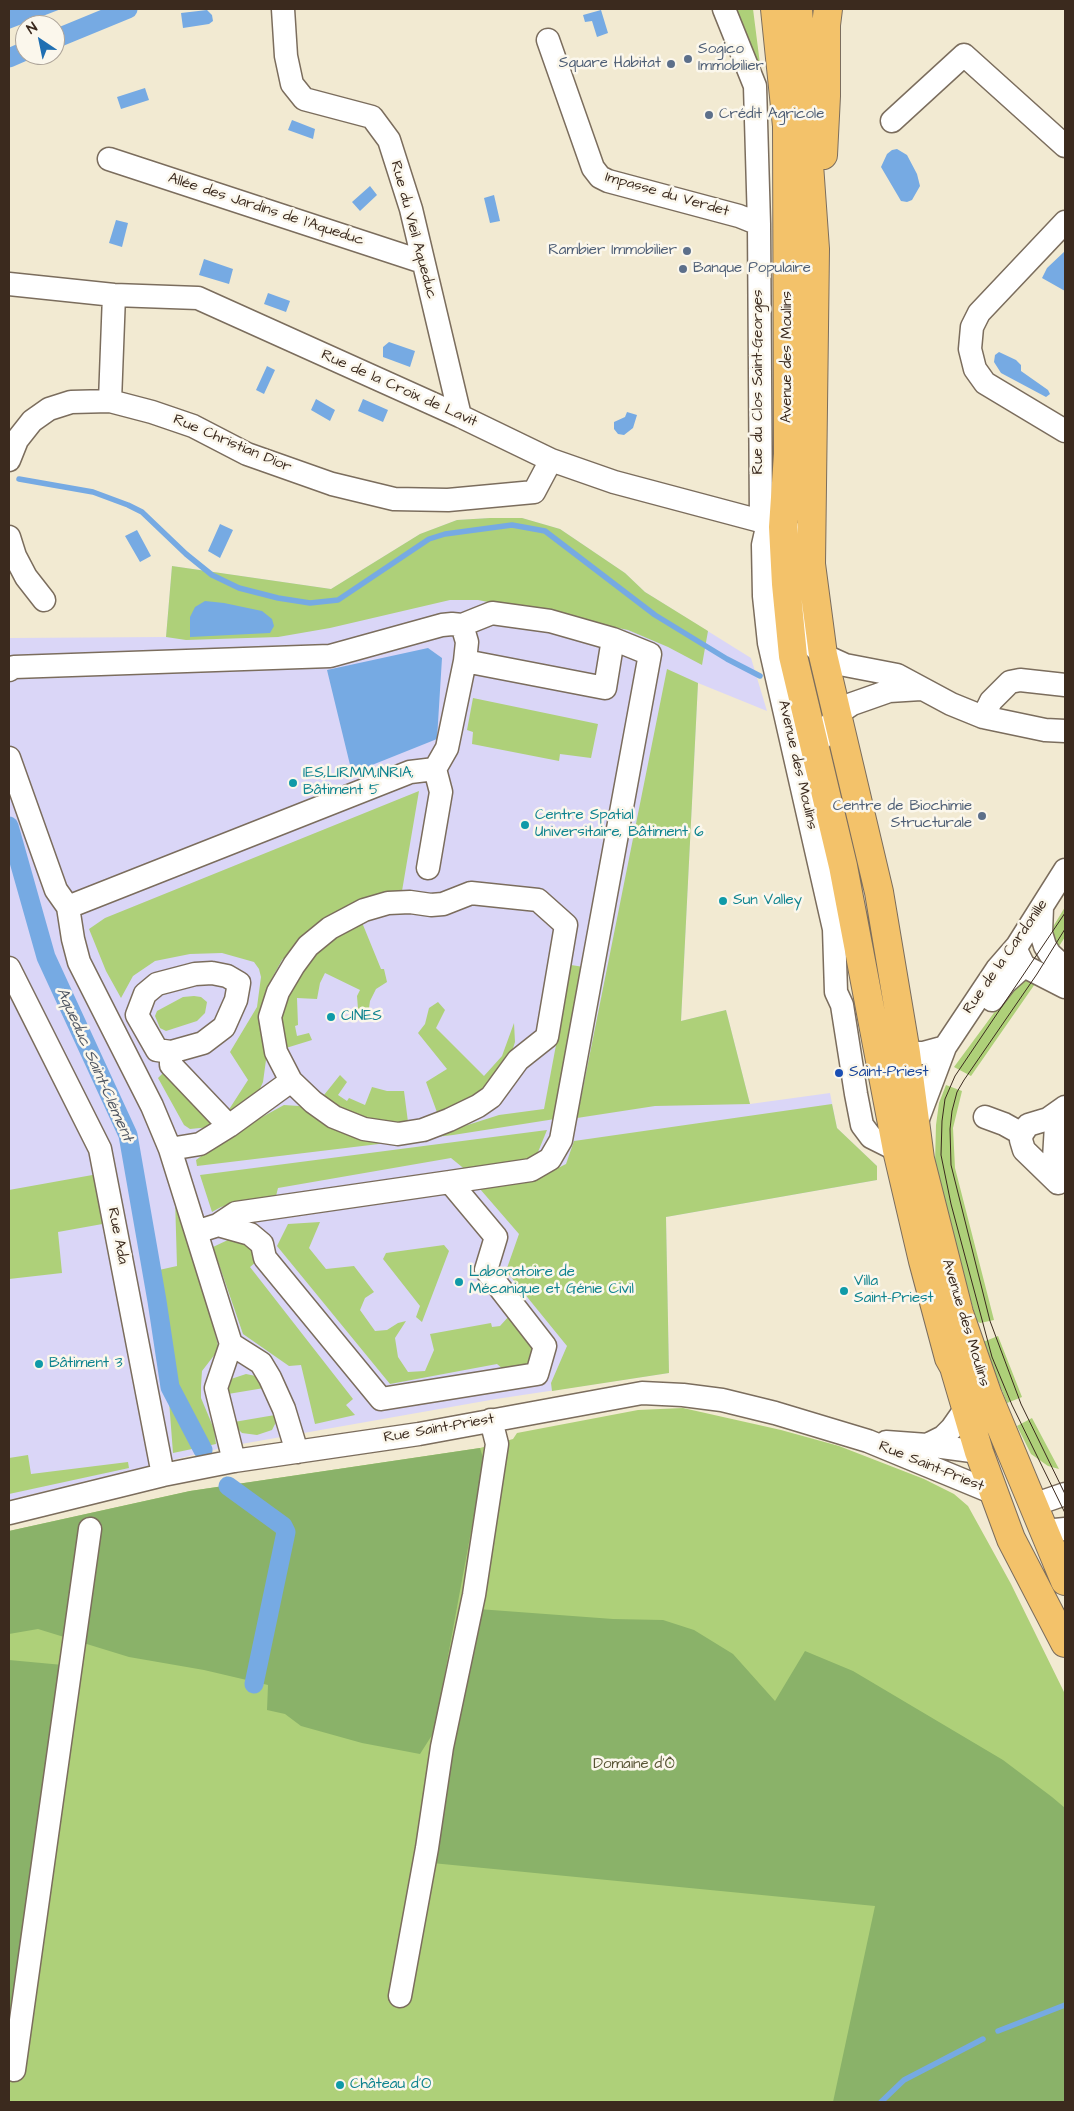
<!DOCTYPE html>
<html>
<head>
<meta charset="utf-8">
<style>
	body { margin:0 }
	#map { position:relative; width:1074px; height:2111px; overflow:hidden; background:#f2ead2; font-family:"Architects Daughter",sans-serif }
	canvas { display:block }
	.frame { position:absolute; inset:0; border:10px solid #3b2a1e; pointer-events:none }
	.north { position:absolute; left:15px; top:15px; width:50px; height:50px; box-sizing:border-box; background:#fbf7ec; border:1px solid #aea59a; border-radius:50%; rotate:326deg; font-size:14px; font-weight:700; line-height:20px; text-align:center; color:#3b2a1e }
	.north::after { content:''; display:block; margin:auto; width:18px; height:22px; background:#1f6fb2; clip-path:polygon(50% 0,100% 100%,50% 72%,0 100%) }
</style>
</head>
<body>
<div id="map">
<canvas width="1074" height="2111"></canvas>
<div class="frame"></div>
<div class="north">N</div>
</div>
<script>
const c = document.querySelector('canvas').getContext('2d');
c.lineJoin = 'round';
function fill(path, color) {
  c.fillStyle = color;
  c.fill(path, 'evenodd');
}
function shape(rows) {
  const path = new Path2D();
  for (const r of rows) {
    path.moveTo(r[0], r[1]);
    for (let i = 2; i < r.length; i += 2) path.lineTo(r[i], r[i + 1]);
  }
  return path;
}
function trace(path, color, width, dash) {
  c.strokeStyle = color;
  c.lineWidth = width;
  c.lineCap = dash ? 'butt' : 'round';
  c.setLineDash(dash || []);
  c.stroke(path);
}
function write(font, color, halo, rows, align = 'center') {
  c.font = font + ' "Architects Daughter",sans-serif';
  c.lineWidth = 5;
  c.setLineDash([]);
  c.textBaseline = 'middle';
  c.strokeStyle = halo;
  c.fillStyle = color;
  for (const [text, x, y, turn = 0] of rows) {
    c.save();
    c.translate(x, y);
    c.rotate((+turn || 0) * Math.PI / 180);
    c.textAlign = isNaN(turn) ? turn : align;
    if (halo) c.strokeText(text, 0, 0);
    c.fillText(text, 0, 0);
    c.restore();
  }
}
const built = shape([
	[490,518,522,518,560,529,625,573,645,592,751,658,767,711,698,683,681,1021,726,1010,750,1104,830,1093,837,1128,877,1166,877,1180,666,1217,669,1373,496,1399,230,1446,9,1500,9,638,166,637,172,566,331,589,420,534,457,520]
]);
const green = shape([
	[735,9,753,9,760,64,758,65],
	[490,518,522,518,560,529,625,573,645,592,708,631,702,665,668,647,628,630,478,600,450,600,330,628,278,637,186,640,166,637,172,566,331,589,420,534,457,520],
	[667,669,698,683,681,1021,726,1010,750,1104,655,1106,577,1118],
	[473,698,598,724,591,758,560,754,559,761,472,744,473,732,467,730],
	[419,791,402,891,377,894,377,899,304,937,282,960,271,980,263,1013,266,1060,263,1082,255,1100,231,1117,228,1111,248,1080,230,1052,257,1007,261,977,259,969,254,962,222,953,190,954,155,961,133,976,121,998,106,971,89,929,105,918],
	[1065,907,1065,937,1056,951,1048,935],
	[361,920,381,969,384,969,387,982,376,989,370,1001,369,1008,358,1009,357,996,360,990,325,973,320,983,317,999,297,998,298,1025,295,1026,297,1036,309,1033,312,1040,286,1048,279,1024,283,1005,308,956],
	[571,965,584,967,555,1119,453,1135,197,1166,196,1160,233,1133,284,1105,299,1106,316,1116,452,1130,499,1115,544,1109],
	[1019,979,1037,981,971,1076,954,1067],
	[194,996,201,997,207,1002,205,1013,197,1021,166,1031,160,1028,155,1016,157,1011,183,997],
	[438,1002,445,1010,436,1028,484,1076,502,1056,514,1023,515,1042,507,1067,488,1090,421,1125,369,1123,320,1100,340,1075,347,1082,338,1095,347,1101,349,1098,365,1105,372,1087,387,1091,404,1091,408,1122,438,1115,426,1082,447,1069,418,1033,425,1024,429,1008],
	[163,1073,214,1122,210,1127,190,1129,184,1125,158,1078],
	[946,1085,962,1091,953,1128,955,1168,994,1320,980,1323,977,1321,967,1288,935,1163,936,1125,939,1103],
	[832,1104,837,1128,877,1166,877,1180,666,1217,669,1373,552,1391,551,1383,567,1346,506,1271,519,1234,480,1189,542,1176,566,1164,574,1141],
	[547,1130,536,1157,467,1171,451,1158,278,1188,275,1200,237,1203,221,1207,212,1212,200,1175],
	[98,1174,108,1223,58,1232,62,1273,9,1279,9,1190],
	[175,1198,198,1269,219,1349,202,1371,201,1386,201,1398,214,1429,216,1444,173,1453,159,1270,177,1266],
	[320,1222,309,1248,326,1269,354,1266,374,1292,365,1298,360,1310,375,1331,387,1330,398,1323,406,1321,395,1338,398,1357,408,1372,425,1371,434,1350,430,1334,491,1323,492,1327,500,1326,510,1315,537,1347,527,1368,503,1369,497,1364,390,1384,277,1246,288,1224],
	[230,1239,239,1239,255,1248,256,1262,250,1267,353,1399,346,1405,355,1415,315,1424,301,1365,289,1366,243,1334,213,1247],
	[444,1245,449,1251,422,1322,416,1317,420,1306,383,1259,386,1253],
	[998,1336,1022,1397,1007,1403,983,1342],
	[246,1374,261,1377,270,1387,228,1394,227,1389,231,1379],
	[683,1408,781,1430,839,1446,924,1479,954,1494,968,1506,1011,1584,1065,1694,1065,2102,9,2102,9,1531,190,1491,480,1448,513,1439,517,1433,638,1410],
	[275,1415,277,1420,272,1430,257,1435,242,1433,238,1429,234,1422],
	[1032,1418,1059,1469,1048,1466,1031,1454,1017,1426],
	[28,1455,31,1474,128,1462,129,1468,9,1494,9,1458]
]);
const forest = shape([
	[480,1448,484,1461,434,1732,420,1754,362,1743,301,1726,285,1714,267,1710,268,1685,204,1670,129,1657,38,1629,9,1634,9,1531,190,1491],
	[478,1609,613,1619,663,1620,694,1630,733,1654,775,1701,805,1651,853,1671,1003,1760,1052,1797,1065,1808,1065,2102,833,2102,875,1906,432,1863],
	[9,1660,63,1665,9,2055]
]);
const water = shape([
	[9,9,61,9,9,29],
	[207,10,212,15,213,21,209,24,183,28,181,13],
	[601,10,608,33,597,37,592,21,585,22,583,15],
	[145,88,149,100,121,109,117,97],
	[292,120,315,129,313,139,288,130],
	[897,149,907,155,917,174,920,186,912,200,907,202,901,201,881,167,887,154,892,150],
	[370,186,377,195,360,211,352,202],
	[494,195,500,221,490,223,484,198],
	[116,220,128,223,122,247,109,243],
	[1065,251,1065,291,1042,278,1047,268],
	[204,259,233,269,229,284,199,275],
	[268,293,290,301,286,312,264,304],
	[389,342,415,351,410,367,383,357,383,347],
	[999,352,1016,360,1021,365,1021,371,1048,390,1050,394,1046,397,1001,373,994,362,995,355],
	[267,366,275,370,264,394,256,390],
	[316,399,335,410,330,421,311,410],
	[363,399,388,410,383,422,358,411],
	[627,412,637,415,633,428,624,435,618,434,614,429,614,422,625,417],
	[220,524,233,530,220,558,208,551],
	[137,530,151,556,140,562,125,536],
	[205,601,224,603,262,611,272,619,274,626,270,633,190,637,190,617,195,607],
	[428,648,442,658,437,739,352,773,327,670]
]);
const stream = shape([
	[19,479,93,492,128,505,142,512,186,554,212,575,239,588,278,598,310,603,338,600,429,539,445,534,512,525,545,531,655,615,727,659,760,676],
	[998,2031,1065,2005],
	[881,2102,904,2080,983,2039]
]);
const canal = shape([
	[55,39,128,9],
	[9,58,25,51],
	[9,826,46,957,128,1135,157,1301,170,1387,203,1450],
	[228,1486,283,1526,286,1532,254,1684]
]);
const minor = shape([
	[283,9,286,56,292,84,304,99,372,117,389,140,411,209,460,416],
	[724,9,755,86,759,224,761,522],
	[548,40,593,168,600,177,608,181,739,216,759,224],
	[892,121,964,55,1065,146],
	[109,159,423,262],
	[1065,222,979,313,972,327,970,349,975,369,985,383,1065,431],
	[9,284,114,295,198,298,460,416,551,460,614,482,783,527,794,534,794,539],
	[110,401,114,295],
	[9,460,17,440,32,421,49,409,71,402,110,401,152,412,193,426,247,454,332,484,394,499,448,500,534,492,551,460],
	[768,523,763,545,764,596,769,643,834,929,836,992,842,1005,856,1094,862,1125,871,1137,897,1150],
	[9,537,15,556,26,577,44,600],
	[799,578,806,639,823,655,845,665,897,675,951,704,983,717,1045,730,1065,731],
	[9,670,14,667,330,656,442,625,452,624,462,625,492,613,550,621,613,639,605,688,465,661],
	[983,717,991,701,1010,682,1020,680,1065,685],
	[815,748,837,714,852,704,889,691,921,689],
	[9,758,56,890,68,907,73,939,79,962,152,1106,170,1149,196,1232,231,1344,216,1388,234,1461],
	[428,868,441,792,435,769],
	[471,893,538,900,566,925,547,1037,518,1060,491,1097,478,1106,449,1120,423,1130,398,1134,364,1129,334,1117,313,1102,291,1081,276,1052,270,1017,278,992,294,965,308,946,330,928,364,910,388,903,410,902,431,905,443,904,471,893],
	[68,907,410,772,435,769,447,748,465,661,467,642,462,625],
	[1042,907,1041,933,1045,946,1050,954,1065,968],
	[1018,954,1024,966,1065,987],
	[9,968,100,1149,163,1475],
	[212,973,227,976,239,983,236,1000,224,1027,203,1043,171,1052,157,1050,137,1015,145,994,157,984,195,974,212,973],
	[992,1000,1005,983,1024,966],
	[892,1043,906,1053,923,1053,945,1047],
	[171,1052,171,1065,229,1126],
	[1065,1107,1056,1125,1054,1159,1058,1183,1024,1150,1021,1140,1022,1134,1028,1125,1048,1119,1065,1107],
	[985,1117,1004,1124,1022,1134],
	[916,1124,945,1047,997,969,1017,946,1065,870],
	[170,1149,200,1144,229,1126,291,1081],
	[450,1182,531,1170,550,1159,561,1140,650,654,613,639],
	[196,1232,218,1225,236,1213,450,1182,496,1237,486,1270,545,1346,537,1374,381,1399,265,1258,262,1244,250,1234,218,1225],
	[231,1344,261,1363,270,1378,284,1409,297,1452],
	[886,1442,927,1445,979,1452],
	[927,1445,943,1437,952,1428,966,1408],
	[1033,1505,1065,1494],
	[9,1513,163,1475,234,1461,419,1434,642,1393,683,1395,722,1400,775,1413,868,1441,994,1493],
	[1044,1531,1065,1529],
	[400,1996,427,1848,442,1747,474,1595,497,1444,491,1420],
	[14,2070,90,1529]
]);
const major = shape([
	[775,9,787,126,788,454,783,527,786,584,793,656,843,866,897,1150,923,1261,949,1358,954,1367,979,1452,1011,1539,1065,1643],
	[798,9,815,249,811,564,823,655,879,892,906,1053,920,1159,959,1313,988,1396,1065,1581],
	[823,155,826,96,826,25,828,9]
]);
const tram = shape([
	[1065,913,955,1076,945,1099,942,1121,941,1155,951,1204,992,1357,1012,1405,1065,1513],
	[1065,929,1037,974,964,1080,957,1092,952,1111,950,1129,951,1165,990,1321,1021,1404,1065,1494]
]);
const markers = [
	[688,59,5,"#5c6f8a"],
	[671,64,5,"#5c6f8a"],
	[709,115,5,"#5c6f8a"],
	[687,251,5,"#5c6f8a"],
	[683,269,5,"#5c6f8a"],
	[293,783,5,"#0f9aa8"],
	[982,816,5,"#5c6f8a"],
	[525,825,5,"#0f9aa8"],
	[723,901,5,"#0f9aa8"],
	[331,1017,5,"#0f9aa8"],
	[839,1073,5,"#1a4fb4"],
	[459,1282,5,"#0f9aa8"],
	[844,1291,5,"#0f9aa8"],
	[39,1364,5,"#0f9aa8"],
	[340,2085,5,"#0f9aa8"]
];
const serviceNames = [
	["Sogico",698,50],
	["Immobilier",698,67],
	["Square Habitat",661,64,"right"],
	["Crédit Agricole",719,115],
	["Rambier Immobilier",677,251,"right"],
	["Banque Populaire",693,269],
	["Centre de Biochimie",972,807,"right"],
	["Structurale",972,824,"right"]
];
const streetNames = [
	["Impasse du Verdet",667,195,16],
	["Allée des Jardins de l'Aqueduc",266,210,18],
	["Rue du Vieil Aqueduc",413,230,75],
	["Avenue des Moulins",788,357,-90],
	["Rue du Clos Saint-Georges",759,382,-90],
	["Rue de la Croix de Lavit",399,389,24],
	["Rue Christian Dior",232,444,23],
	["Avenue des Moulins",797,765,77],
	["Rue de la Cardonille",1006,957,-55],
	["Rue Ada",117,1236,79],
	["Avenue des Moulins",965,1323,73],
	["Rue Saint-Priest",439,1429,-10],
	["Rue Saint-Priest",931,1467,22]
];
const cultureNames = [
	["IES,LIRMM,INRIA,",303,774],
	["Bâtiment 5",303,791],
	["Centre Spatial",535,816],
	["Universitaire, Bâtiment 6",535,833],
	["Sun Valley",733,901],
	["CINES",341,1017],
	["Laboratoire de",469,1273],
	["Mécanique et Génie Civil",469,1290],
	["Villa",854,1282],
	["Saint-Priest",854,1299],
	["Bâtiment 3",49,1364],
	["Château d'O",350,2085]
];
const transitNames = [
	["Saint-Priest",849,1073]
];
const parkNames = [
	["Domaine d'Ô",634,1765]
];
const waterNames = [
	["Aqueduc Saint-Clément",94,1065,66]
];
fill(built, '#dad6f7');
fill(green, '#aed079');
fill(forest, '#8ab269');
fill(water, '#76aae3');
trace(stream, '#76aae3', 5.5);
trace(canal, '#76aae3', 19);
trace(minor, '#7b6d5d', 25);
trace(major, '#7b6d5d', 30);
trace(minor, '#fff', 22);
trace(major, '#f3c26a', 28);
trace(tram, '#3b2a1e', 1);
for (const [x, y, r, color] of markers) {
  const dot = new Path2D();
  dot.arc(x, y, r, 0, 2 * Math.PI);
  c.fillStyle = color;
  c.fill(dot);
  trace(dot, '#fbf7ec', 2);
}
write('15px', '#4e5e75', '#fbf7ec', serviceNames, 'left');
write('15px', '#3b2a1e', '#fbf7ec', streetNames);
write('15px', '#0d838f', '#fbf7ec', cultureNames, 'left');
write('15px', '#164399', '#fbf7ec', transitNames, 'left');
write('15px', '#585435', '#fbf7ec', parkNames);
write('italic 16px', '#505763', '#fbf7ec', waterNames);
</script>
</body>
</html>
